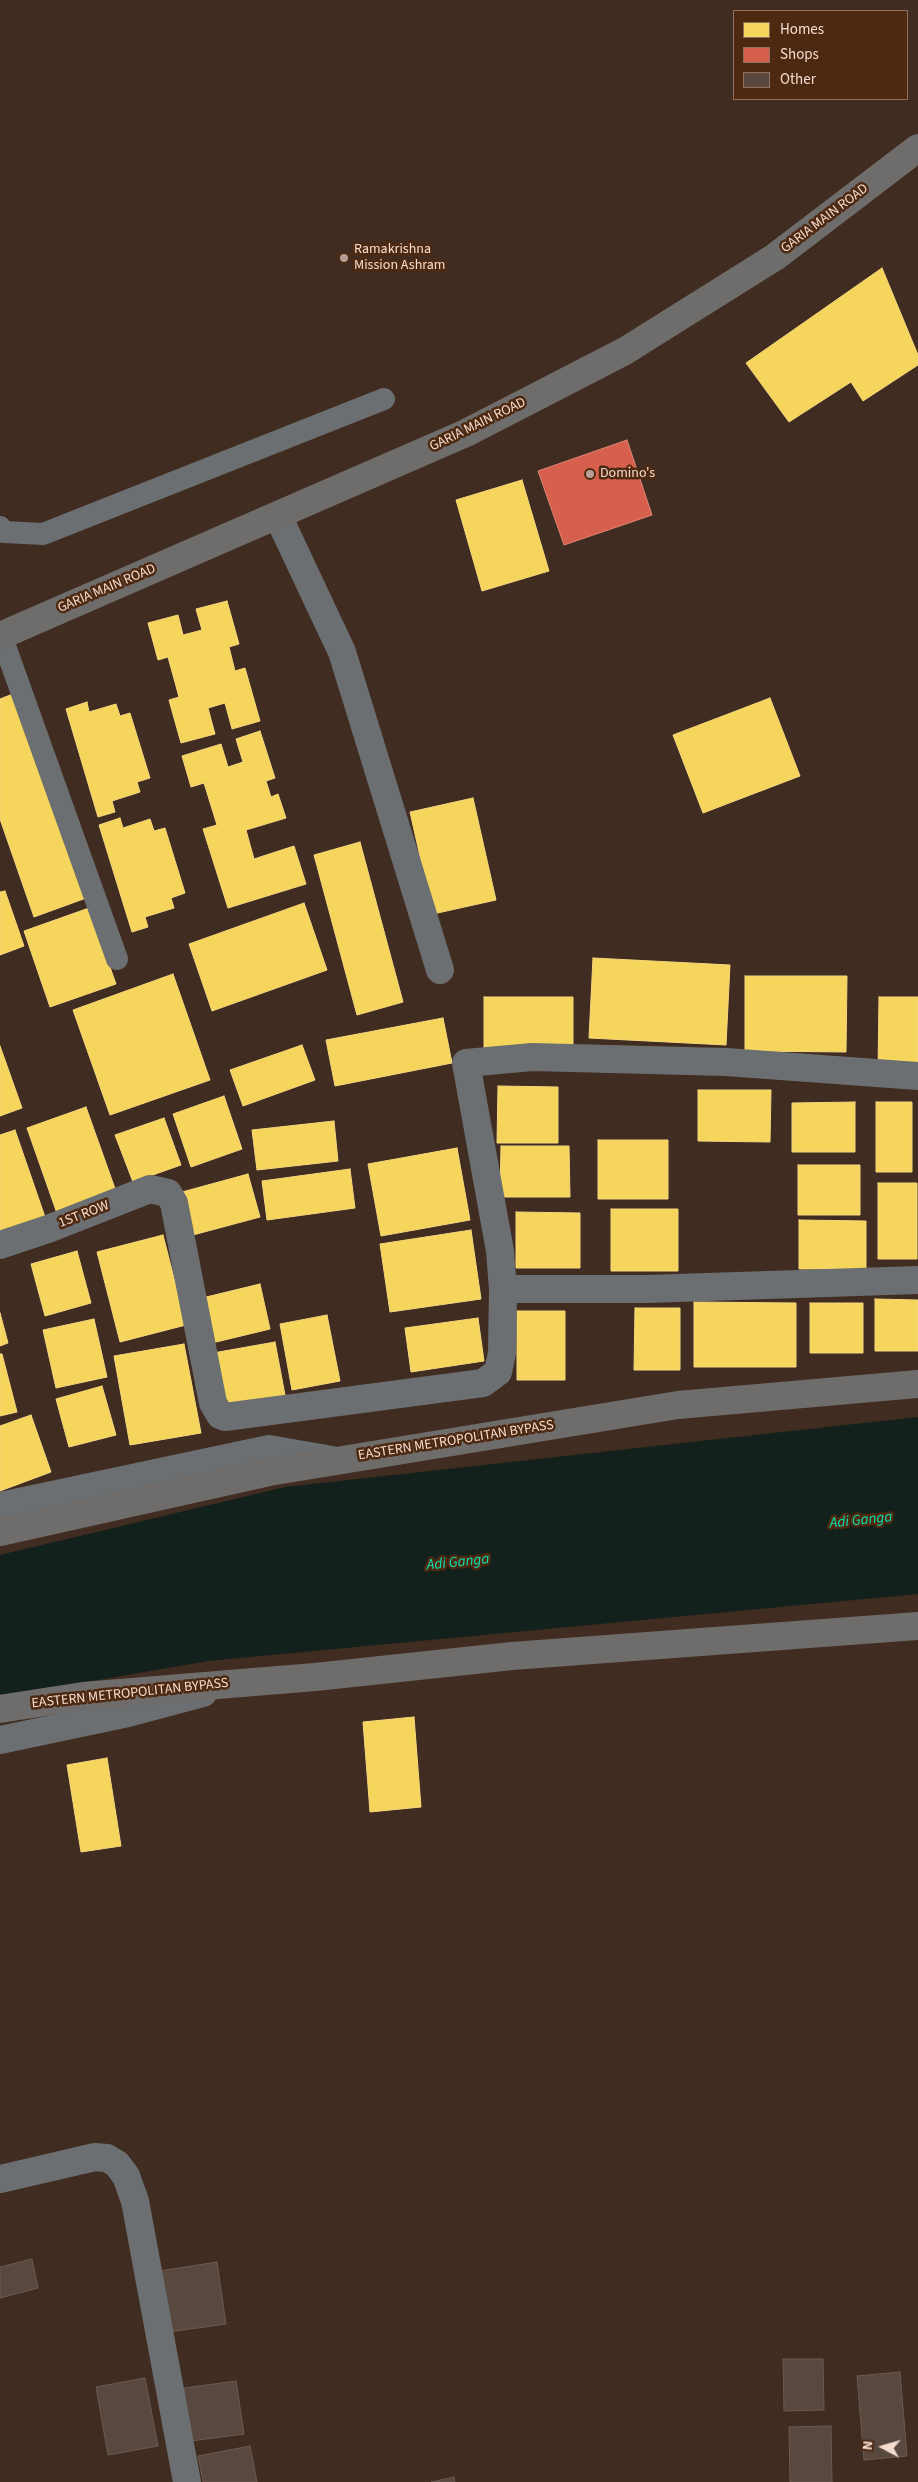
<!DOCTYPE html>
<html>
<head>
<meta charset="utf-8">
<style>
	body { margin:0 }
	#map { position:relative; width:918px; height:2482px; overflow:hidden; background:#402c20; font-family:"Source Sans 3",sans-serif }
	canvas { display:block }
	.legend { position:absolute; left:733px; top:10px; width:175px; height:90px; box-sizing:border-box; background:#4e2912; border:1px solid #91715e; margin:0; padding:6px 9px; list-style:none; font-size:15px; color:#f5dccf }
	.legend li { display:flex; align-items:center; gap:10px; height:25px }
	.legend b { width:25px; border:1px solid #91715e }
	.north { position:absolute; left:858px; top:2422px; width:50px; height:50px; -webkit-text-stroke:4px #4e2912; paint-order:stroke; rotate:276deg; font-size:14px; font-weight:700; line-height:20px; text-align:center; color:#f5dccf }
	.north::after { content:''; display:block; margin:auto; width:18px; height:22px; background:#f5dccf; clip-path:polygon(50% 0,100% 100%,50% 72%,0 100%) }
</style>
</head>
<body>
<div id="map">
<canvas width="918" height="2482"></canvas>
<ul class="legend">
<li><b style="height:14px;background:#f6d55c"></b>Homes</li>
<li><b style="height:14px;background:#d6604d"></b>Shops</li>
<li><b style="height:14px;background:#594840"></b>Other</li>
</ul>
<div class="north">N</div>
</div>
<script>
const c = document.querySelector('canvas').getContext('2d');
c.lineJoin = 'round';
function fill(path, color) {
  c.fillStyle = color;
  c.fill(path, 'evenodd');
}
function shape(rows) {
  const path = new Path2D();
  for (const r of rows) {
    path.moveTo(r[0], r[1]);
    for (let i = 2; i < r.length; i += 2) path.lineTo(r[i], r[i + 1]);
  }
  return path;
}
function trace(path, color, width, dash) {
  c.strokeStyle = color;
  c.lineWidth = width;
  c.lineCap = dash ? 'butt' : 'round';
  c.setLineDash(dash || []);
  c.stroke(path);
}
function write(font, color, halo, rows, align = 'center') {
  c.font = font + ' "Source Sans 3",sans-serif';
  c.lineWidth = 5;
  c.setLineDash([]);
  c.textBaseline = 'middle';
  c.strokeStyle = halo;
  c.fillStyle = color;
  for (const [text, x, y, turn = 0] of rows) {
    c.save();
    c.translate(x, y);
    c.rotate((+turn || 0) * Math.PI / 180);
    c.textAlign = isNaN(turn) ? turn : align;
    if (halo) c.strokeText(text, 0, 0);
    c.fillText(text, 0, 0);
    c.restore();
  }
}
const water = shape([
	[918,1417,918,1594,208,1661,0,1697,0,1555,285,1487]
]);
const homes = shape([
	[882,268,918,355,918,365,863,401,851,382,789,422,746,363,882,268],
	[522,480,549,571,482,591,456,500,522,480],
	[227,601,239,644,229,647,235,671,245,668,260,721,232,729,225,703,208,708,215,734,181,743,169,700,179,697,168,657,158,660,148,623,178,615,183,635,202,630,196,609,227,601],
	[18,692,89,897,34,917,0,819,0,699,18,692],
	[770,698,800,776,703,813,673,735,770,698],
	[87,702,89,712,116,704,120,716,130,713,150,778,137,782,140,792,112,801,115,812,98,817,66,709,87,702],
	[260,731,275,778,266,781,271,797,278,794,286,818,246,830,254,859,294,846,306,884,228,908,203,829,217,825,204,783,191,787,182,756,221,744,228,767,243,762,236,739,260,731],
	[473,798,496,900,433,914,410,812,473,798],
	[120,818,123,828,150,819,154,831,165,828,185,893,171,898,174,908,145,917,148,927,132,932,99,825,120,818],
	[360,842,403,1002,357,1015,314,855,360,842],
	[5,891,24,946,0,955,0,892,5,891],
	[304,903,327,970,212,1011,189,944,304,903],
	[89,908,116,984,50,1007,24,931,89,908],
	[593,958,730,965,726,1045,589,1038,593,958],
	[173,974,210,1080,110,1115,73,1010,173,974],
	[745,976,847,976,846,1052,745,1051,745,976],
	[484,997,573,997,573,1049,484,1049,484,997],
	[879,997,918,997,918,1071,878,1071,879,997],
	[443,1018,452,1063,335,1086,326,1040,443,1018],
	[302,1045,315,1080,243,1106,230,1070,302,1045],
	[0,1046,22,1108,0,1116,0,1046],
	[498,1086,558,1087,558,1143,497,1143,498,1086],
	[698,1090,771,1090,770,1142,698,1141,698,1090],
	[224,1096,242,1149,191,1167,173,1114,224,1096],
	[855,1102,855,1152,792,1152,792,1103,855,1102],
	[876,1102,912,1102,912,1172,876,1172,876,1102],
	[86,1107,118,1197,59,1219,27,1128,86,1107],
	[164,1118,181,1165,133,1182,115,1135,164,1118],
	[334,1121,338,1161,257,1170,252,1130,334,1121],
	[15,1130,45,1217,0,1233,0,1135,15,1130],
	[598,1140,668,1140,668,1199,598,1199,598,1140],
	[501,1146,569,1146,570,1197,500,1197,501,1146],
	[457,1148,470,1220,381,1236,368,1164,457,1148],
	[798,1165,860,1165,860,1215,798,1215,798,1165],
	[350,1169,355,1208,267,1220,262,1181,350,1169],
	[248,1174,260,1217,193,1235,182,1192,248,1174],
	[878,1183,917,1183,917,1259,878,1259,878,1183],
	[611,1209,678,1209,678,1271,611,1271,611,1209],
	[516,1212,580,1213,580,1268,516,1268,516,1212],
	[799,1220,866,1221,866,1269,799,1269,799,1220],
	[471,1230,481,1299,390,1312,380,1244,471,1230],
	[163,1235,186,1325,120,1342,97,1252,163,1235],
	[77,1251,91,1303,45,1316,31,1264,77,1251],
	[260,1284,270,1329,212,1343,202,1298,260,1284],
	[875,1299,918,1300,918,1351,875,1351,875,1299],
	[694,1302,796,1303,796,1367,694,1367,694,1302],
	[810,1303,863,1303,863,1353,810,1353,810,1303],
	[635,1308,680,1308,680,1370,634,1370,635,1308],
	[517,1311,565,1311,565,1380,517,1380,517,1311],
	[0,1313,8,1343,0,1346,0,1313],
	[327,1315,340,1381,292,1390,280,1324,327,1315],
	[478,1318,484,1361,411,1372,405,1328,478,1318],
	[94,1319,107,1377,56,1388,43,1330,94,1319],
	[275,1342,285,1395,222,1406,213,1353,275,1342],
	[184,1344,201,1433,130,1445,114,1356,184,1344],
	[0,1354,2,1354,17,1412,0,1416,0,1354],
	[102,1386,116,1435,69,1447,56,1399,102,1386],
	[31,1415,51,1472,0,1491,0,1426,31,1415],
	[414,1717,421,1807,370,1812,363,1722,414,1717],
	[107,1758,121,1846,81,1852,67,1765,107,1758]
]);
const shops = shape([
	[627,440,652,515,564,545,538,471,627,440]
]);
const building = shape([
	[32,2259,38,2288,0,2298,0,2267,32,2259],
	[217,2262,226,2324,169,2332,160,2271,217,2262],
	[783,2359,823,2359,824,2410,784,2411,783,2359],
	[900,2372,907,2456,864,2460,857,2376,900,2372],
	[145,2378,158,2446,108,2455,96,2387,145,2378],
	[236,2381,244,2434,191,2441,184,2388,236,2381],
	[831,2426,832,2482,790,2482,789,2427,831,2426],
	[250,2446,257,2482,203,2482,198,2456,250,2446],
	[454,2477,455,2482,431,2482,454,2477]
]);
const service = shape([
	[0,527,4,532,43,534,384,399],
	[1,635,117,959]
]);
const minor = shape([
	[278,516,342,652,440,970],
	[0,1245,48,1229,150,1189,168,1193,174,1203,213,1403,220,1415,225,1417,483,1383,498,1372,502,1353,503,1289,500,1251,466,1063,532,1057,726,1062,918,1076],
	[503,1289,647,1289,918,1280],
	[0,1506,269,1449,332,1460],
	[0,1740,128,1713,203,1693],
	[0,2179,95,2157,107,2158,117,2164,126,2176,135,2201,187,2482]
]);
const primary = shape([
	[0,636,466,433,625,351,775,257,918,148],
	[0,1532,269,1472,678,1405,918,1384],
	[0,1709,83,1696,315,1677,512,1656,918,1626]
]);
const markers = [
	[344,258,5,"#b69e92"],
	[590,474,5,"#b69e92"]
];
const streetNames = [
	["GARIA MAIN ROAD",825,219,-37],
	["GARIA MAIN ROAD",478,425,-26],
	["GARIA MAIN ROAD",107,589,-23],
	["1ST ROW",84,1215,-21],
	["EASTERN METROPOLITAN BYPASS",456,1441,-9],
	["EASTERN METROPOLITAN BYPASS",130,1694,-6]
];
const poiNames = [
	["Ramakrishna",354,250],
	["Mission Ashram",354,266],
	["Domino's",600,474]
];
const waterNames = [
	["Adi Ganga",861,1521,-6],
	["Adi Ganga",458,1563,-6]
];
fill(water, '#12211b');
fill(homes, '#f6d55c');
trace(homes, '#f6d77e', 1);
fill(shops, '#d6604d');
trace(shops, '#df8574', 1);
fill(building, '#594840');
trace(building, '#6d5a53', 1);
trace(service, '#6b6f71', 22);
trace(minor, '#6b6f71', 28);
trace(primary, '#6f6d6c', 28);
for (const [x, y, r, color] of markers) {
  const dot = new Path2D();
  dot.arc(x, y, r, 0, 2 * Math.PI);
  c.fillStyle = color;
  c.fill(dot);
  trace(dot, '#4e2912', 2);
}
write('14px', '#f5dccf', '#4e2912', streetNames);
write('14px', '#f5dccf', '#4e2912', poiNames, 'left');
write('italic 15px', '#0ae2b1', '#4e2912', waterNames);
</script>
</body>
</html>
